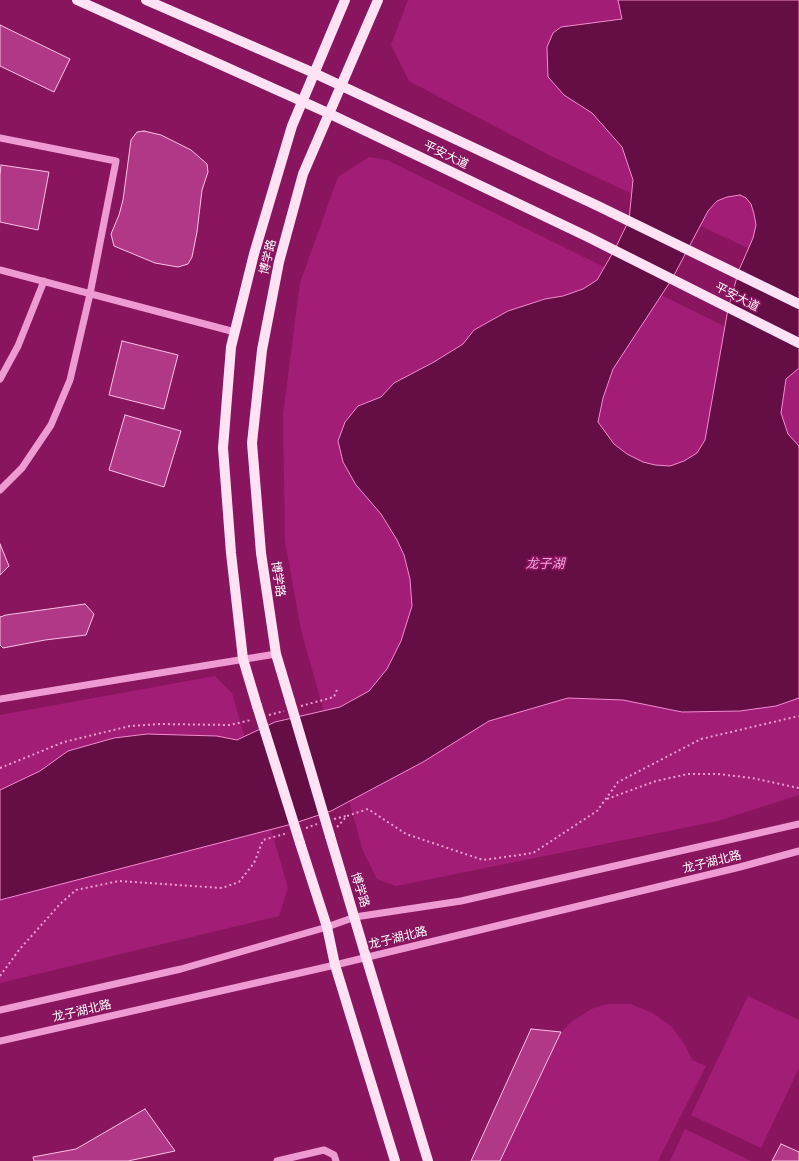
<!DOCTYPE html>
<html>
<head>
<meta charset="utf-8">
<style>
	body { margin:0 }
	canvas { display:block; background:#89155f }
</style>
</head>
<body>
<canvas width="799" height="1161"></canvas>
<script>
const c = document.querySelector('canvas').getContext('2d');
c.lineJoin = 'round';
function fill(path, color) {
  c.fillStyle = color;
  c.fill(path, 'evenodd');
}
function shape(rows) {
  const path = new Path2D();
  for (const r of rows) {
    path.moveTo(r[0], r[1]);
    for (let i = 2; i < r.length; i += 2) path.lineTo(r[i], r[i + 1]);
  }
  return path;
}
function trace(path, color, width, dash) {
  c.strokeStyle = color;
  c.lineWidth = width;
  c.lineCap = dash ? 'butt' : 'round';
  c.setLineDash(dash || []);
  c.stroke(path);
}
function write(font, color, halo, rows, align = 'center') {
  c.font = font + ' "Public Sans","Noto Sans SC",sans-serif';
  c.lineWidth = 3.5;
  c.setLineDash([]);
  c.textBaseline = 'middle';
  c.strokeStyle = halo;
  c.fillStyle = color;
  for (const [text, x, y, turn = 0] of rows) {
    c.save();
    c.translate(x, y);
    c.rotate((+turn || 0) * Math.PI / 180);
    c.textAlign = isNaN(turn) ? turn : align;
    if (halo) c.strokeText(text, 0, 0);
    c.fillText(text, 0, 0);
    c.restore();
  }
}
const green = shape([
	[408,0,799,0,799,272,551,156,409,81,391,45],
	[369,157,387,160,799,363,799,795,718,821,396,886,377,879,363,851,301,630,285,541,283,415,300,283,338,177],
	[215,676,232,693,288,888,279,916,0,983,0,715],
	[748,996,799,1020,799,1068,761,1148,691,1115],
	[607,1004,630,1004,651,1012,671,1026,685,1045,692,1060,706,1066,658,1161,501,1161,556,1038,570,1023,591,1009],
	[685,1129,751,1161,670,1161]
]);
const water = shape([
	[618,0,799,0,799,368,786,379,781,413,788,434,799,446,799,698,776,706,740,711,682,712,623,700,568,698,489,721,423,762,331,811,292,824,0,900,0,790,40,771,68,751,114,738,147,734,181,735,217,736,237,740,275,722,340,707,369,691,387,669,401,641,412,606,410,579,404,555,397,540,381,514,356,485,343,462,338,441,345,422,358,406,381,397,394,383,434,362,463,344,474,330,508,311,545,299,563,296,583,289,597,280,615,249,629,220,633,180,622,147,592,113,564,95,548,77,547,47,553,33,561,27,622,19,618,0],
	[740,195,746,198,751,204,754,214,756,225,753,238,739,270,728,309,705,440,697,453,684,461,670,466,655,465,643,462,627,454,614,444,598,422,603,398,613,369,672,279,708,211,717,201,727,197,740,195]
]);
const building = shape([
	[0,25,70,59,54,92,0,66,0,25],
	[144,131,161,135,191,150,207,164,208,172,202,190,197,232,192,257,188,264,178,267,155,263,114,246,111,234,119,215,123,200,131,140,137,132,144,131],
	[1,165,49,172,38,230,0,222,0,175,1,165],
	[122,341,178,355,164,409,109,395,122,341],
	[125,415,181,431,164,487,109,470,125,415],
	[0,544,9,566,0,575,0,544],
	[85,604,94,614,86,635,45,640,3,648,0,645,0,617,6,615,85,604],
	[531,1029,561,1032,500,1161,471,1161,531,1029],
	[145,1109,175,1151,128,1161,34,1161,33,1157,76,1149,145,1109],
	[781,1144,799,1152,799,1161,772,1161,781,1144]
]);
const path = shape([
	[301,706,334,697,338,687],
	[269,715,284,711],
	[0,768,64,742,130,726,160,724,230,725,251,720],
	[607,799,656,781,688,774,718,774,752,778,799,788],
	[334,819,346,816],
	[337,827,347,816,368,809,406,834,483,860,533,853,597,811,618,782,701,739,799,716],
	[306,828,317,824],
	[0,976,19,950,60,904,76,890,119,881,222,888,239,882,254,863,263,840,288,833]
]);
const minor = shape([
	[0,138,116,161,90,294,70,380,51,425,22,468,0,490],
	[0,270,235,332],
	[0,379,18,346,44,281],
	[0,699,276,654],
	[0,1010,181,969,327,927,355,917,461,901,799,824],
	[0,1041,335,965,740,867,799,851],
	[277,1161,324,1150,334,1155,336,1161]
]);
const major = shape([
	[77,0,328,113,586,236,799,343],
	[146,0,314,73,598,206,799,304],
	[290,701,276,654,261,553,252,443,262,350,279,262,303,174,378,0],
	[257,706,243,659,231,553,223,448,231,347,254,254,292,126,345,0],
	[330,836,366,957,428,1161],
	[300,843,327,927,335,965,395,1161]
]);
const majorBridge = shape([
	[290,701,330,836],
	[257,706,300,843]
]);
const streetNames = [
	["平安大道",446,155,26],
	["博学路",268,257,-77],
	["平安大道",737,297,27],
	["博学路",278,579,82],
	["龙子湖北路",712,862,-14],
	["博学路",360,890,73],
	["龙子湖北路",398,938,-14],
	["龙子湖北路",82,1011,-13]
];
const waterNames = [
	["龙子湖",545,564]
];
fill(green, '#a21d75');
fill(water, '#650d45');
trace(water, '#f28dd1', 1);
fill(building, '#b13887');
trace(building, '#fbc1e7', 1);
trace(path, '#ef9bd3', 2, [2, 3]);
trace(minor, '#ef9bd3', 7);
trace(major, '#ffe3f4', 10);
trace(majorBridge, '#ffe3f4', 10);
write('12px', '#fff', '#89155f', streetNames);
write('italic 13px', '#f6a7dc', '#89155f', waterNames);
</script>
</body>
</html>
